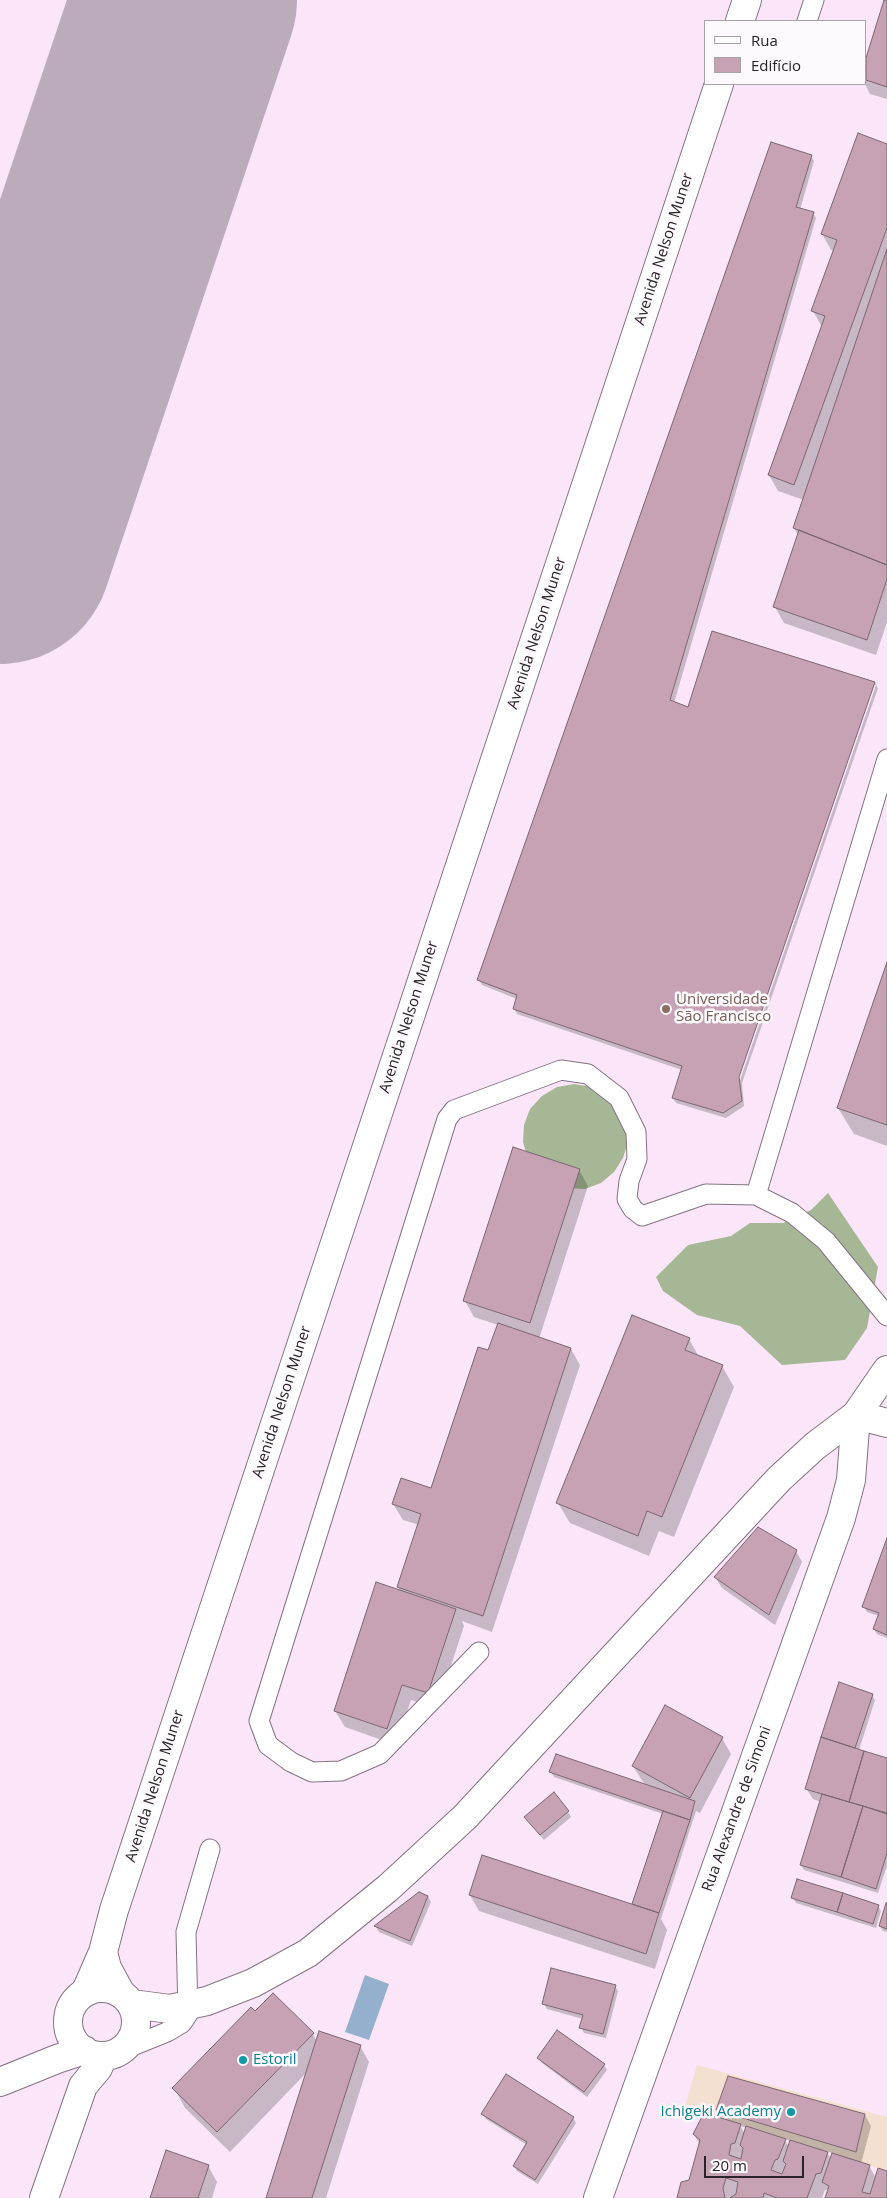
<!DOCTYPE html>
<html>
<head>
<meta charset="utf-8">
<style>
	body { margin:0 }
	#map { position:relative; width:887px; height:2198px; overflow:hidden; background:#fae6f8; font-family:"Open Sans",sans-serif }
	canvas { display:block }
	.legend { position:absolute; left:704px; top:20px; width:162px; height:65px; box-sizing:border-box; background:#fdf9fd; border:1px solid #a9a3a8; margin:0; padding:6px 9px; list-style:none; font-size:15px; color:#2a2329 }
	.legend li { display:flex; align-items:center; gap:10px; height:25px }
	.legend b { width:25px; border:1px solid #a9a3a8 }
	.scale { position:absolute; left:704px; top:2156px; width:100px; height:22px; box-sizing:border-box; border:2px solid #2a2329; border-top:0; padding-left:6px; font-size:15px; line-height:18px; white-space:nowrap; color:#2a2329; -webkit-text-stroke:4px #fdf9fd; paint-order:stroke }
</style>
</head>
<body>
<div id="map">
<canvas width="887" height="2198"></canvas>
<ul class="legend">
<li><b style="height:6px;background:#fff"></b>Rua</li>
<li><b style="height:14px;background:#c7a2b4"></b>Edifício</li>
</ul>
<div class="scale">20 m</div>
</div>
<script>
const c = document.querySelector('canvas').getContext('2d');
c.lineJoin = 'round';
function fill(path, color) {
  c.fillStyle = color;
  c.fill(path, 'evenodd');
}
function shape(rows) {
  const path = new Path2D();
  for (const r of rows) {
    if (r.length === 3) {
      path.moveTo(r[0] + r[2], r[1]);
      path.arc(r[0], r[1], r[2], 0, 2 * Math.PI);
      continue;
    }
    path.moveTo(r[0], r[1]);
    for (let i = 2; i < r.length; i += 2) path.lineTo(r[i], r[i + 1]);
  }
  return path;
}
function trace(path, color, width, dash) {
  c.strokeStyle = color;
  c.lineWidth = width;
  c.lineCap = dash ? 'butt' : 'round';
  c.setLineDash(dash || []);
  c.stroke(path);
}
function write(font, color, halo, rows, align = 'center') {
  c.font = font + ' "Open Sans",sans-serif';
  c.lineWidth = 5;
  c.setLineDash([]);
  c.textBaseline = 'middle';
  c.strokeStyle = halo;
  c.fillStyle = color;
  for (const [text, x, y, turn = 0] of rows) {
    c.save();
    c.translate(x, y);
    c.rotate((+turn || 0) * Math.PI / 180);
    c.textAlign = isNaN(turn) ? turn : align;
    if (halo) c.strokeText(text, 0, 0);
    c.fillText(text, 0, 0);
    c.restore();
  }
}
const commercial = shape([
	[697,2065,887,2117,887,2171,685,2107]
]);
const forest = shape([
	[574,1084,592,1087,607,1095,626,1124,628,1142,623,1158,614,1172,601,1183,585,1189,567,1188,528,1159,523,1142,524,1125,530,1109,542,1096,557,1087],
	[828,1193,878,1267,867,1328,845,1360,782,1365,740,1326,697,1315,663,1291,656,1277,688,1245,731,1236,750,1223,783,1223,811,1210]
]);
const water = shape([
	[365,1975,389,1984,369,2040,345,2032]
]);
const shadow = shape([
	[885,0,887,0,887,99,870,94,865,84,866,62],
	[887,145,887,622,876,655,784,623,775,607,798,535,794,528,804,500,778,491,769,475,822,327,813,311,834,251,831,250,822,234],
	[811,156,814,161,800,210,813,213,816,218,674,703,689,709,875,683,878,688,742,1083,744,1106,726,1118,676,1103,673,1098,682,1070,517,1014,514,1009,517,999,482,985,479,980],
	[873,685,876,685,739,1083,736,1082],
	[887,966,887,1146,854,1134,838,1108],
	[579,1170,588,1186,539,1339,571,1349,580,1365,492,1632,462,1621,464,1626,437,1708,411,1700,396,1745,345,1727,335,1711,401,1592,398,1587,419,1525,403,1520,393,1504,432,1490,489,1352,498,1325,474,1317,465,1301],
	[689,1339,699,1357,722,1366,734,1387,674,1537,659,1531,649,1556,570,1523,558,1503],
	[887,1542,887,1638,877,1634,874,1629,879,1616,867,1612,864,1606],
	[796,1551,802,1562,775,1625,722,1588,715,1577],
	[840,1684,872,1695,875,1700,859,1750,887,1759,887,1866,878,1893,804,1870,801,1865,821,1802,813,1799,806,1788],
	[722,1738,731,1754,700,1813,696,1811,661,1919,667,1930,655,1969,479,1911,470,1895,632,1906,663,1814,554,1777,551,1772,648,1786,643,1782,633,1766],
	[568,1812,571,1817,544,1840,529,1822],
	[419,1894,428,1897,431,1902,412,1946,379,1932,376,1927],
	[793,1897,878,1906,881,1911,876,1928,796,1903],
	[887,1904,887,1932,883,1931,880,1926],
	[615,1986,618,1991,606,2038,584,2033,581,2027,583,2019,547,2009,544,2004],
	[255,2013,313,2034,317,2042,360,2046,369,2062,326,2198,268,2198,308,2071,230,2152,185,2108,174,2088],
	[539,2058,604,2065,607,2070,587,2097,542,2063],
	[718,2110,865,2115,871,2126,861,2164,869,2166,876,2178,887,2172,887,2198,826,2198,829,2189,825,2190,822,2198,679,2198,690,2181,700,2145,694,2134,724,2120],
	[740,2126,747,2128,745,2134],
	[784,2139,791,2141,789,2147],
	[826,2151,833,2153,831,2159],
	[483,2114,573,2118,576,2123,538,2184,517,2171,514,2166,527,2145,486,2119],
	[208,2166,217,2182,212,2198,151,2198]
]);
const runway = shape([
	[0,552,185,0]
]);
const building = shape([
	[884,0,887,0,887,87,866,80,866,58,884,0],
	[858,133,887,144,887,228,794,485,768,475,825,316,811,311,837,240,821,234,858,133],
	[771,142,812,155,796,207,814,212,670,700,688,707,712,631,875,682,739,1077,742,1101,723,1113,672,1098,682,1066,513,1009,517,995,477,980,771,142],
	[887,249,887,565,793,528,887,249],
	[799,530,887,565,887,579,867,640,773,607,799,530],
	[887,962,887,1125,837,1108,887,962],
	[513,1147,580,1169,530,1323,463,1301,513,1147],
	[632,1315,690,1338,685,1350,723,1365,662,1517,647,1511,638,1536,556,1503,632,1315],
	[498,1323,571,1348,483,1616,397,1587,421,1514,392,1504,401,1478,431,1488,478,1347,488,1350,498,1323],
	[758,1527,797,1550,769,1615,714,1577,758,1527],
	[887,1538,887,1635,873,1629,879,1613,862,1607,887,1538],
	[376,1582,456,1609,428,1693,402,1685,387,1729,334,1711,376,1582],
	[839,1682,873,1694,855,1748,821,1737,839,1682],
	[665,1705,723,1737,690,1798,632,1766,665,1705],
	[821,1737,864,1751,849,1802,805,1789,821,1737],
	[864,1751,887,1758,887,1813,849,1802,864,1751],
	[556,1754,695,1801,690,1820,549,1772,556,1754],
	[554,1792,569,1811,540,1835,524,1817,554,1792],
	[822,1794,863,1806,841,1877,800,1865,822,1794],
	[863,1806,887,1814,887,1853,876,1889,841,1877,863,1806],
	[663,1811,690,1820,659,1913,632,1904,663,1811],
	[482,1855,659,1913,646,1954,469,1895,482,1855],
	[797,1879,843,1893,837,1912,791,1898,797,1879],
	[419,1892,428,1896,410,1941,374,1926,419,1892],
	[843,1893,879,1905,873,1924,837,1912,843,1893],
	[886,1903,887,1903,887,1929,879,1926,886,1903],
	[551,1968,616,1985,603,2034,579,2028,583,2015,542,2004,551,1968],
	[273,1993,314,2033,217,2132,172,2088,251,2007,255,2011,273,1993],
	[557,2030,605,2064,584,2092,537,2058,557,2030],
	[319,2031,361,2045,312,2198,266,2198,319,2031],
	[506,2074,574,2117,535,2180,513,2166,527,2142,481,2114,506,2074],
	[728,2076,865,2114,856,2152,716,2110,728,2076],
	[704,2113,741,2124,735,2143,731,2144,729,2155,741,2159,743,2148,740,2145,746,2126,786,2139,778,2159,775,2160,771,2170,782,2174,786,2164,783,2161,790,2140,828,2152,821,2173,816,2174,807,2198,777,2198,764,2193,763,2198,730,2198,736,2194,738,2182,726,2178,723,2188,725,2198,677,2198,681,2182,689,2180,700,2140,693,2134,704,2113],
	[166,2150,209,2165,198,2198,150,2198,166,2150],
	[832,2153,870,2165,862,2192,870,2194,878,2168,887,2171,887,2198,825,2198,829,2186,822,2182,832,2153]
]);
const lane = shape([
	[807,21,814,0],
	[756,1195,887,759],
	[479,1652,380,1754,341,1771,312,1772,291,1762,268,1745,259,1721,447,1119,454,1110,561,1070,588,1074,619,1098,636,1132,637,1159,629,1181,627,1199,633,1209,642,1216,706,1194,756,1195,792,1213,826,1241,887,1316],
	[120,2051,167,2032,182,2023,188,2014,186,1932,210,1849]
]);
const street = shape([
	[740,21,747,0],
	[103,1952,107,1968,120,1992],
	[86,1991,103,1952,114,1910,719,84],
	[44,2198,83,2086,98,2068,103,2056],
	[598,2198,841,1518,851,1480,856,1415]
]);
const secondary = shape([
	[856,1415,887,1423],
	[102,2022,34],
	[132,2004,170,2009,207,2001,253,1983,308,1953,388,1888,465,1817,779,1479,815,1446,856,1415,887,1370],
	[0,2082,57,2059,84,2050]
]);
const markers = [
	[666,1009,5,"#8d6e63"],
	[243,2060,5,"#0f9aa8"],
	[791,2112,5,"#0f9aa8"]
];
const streetNames = [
	["Avenida Nelson Muner",664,249,-72],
	["Avenida Nelson Muner",537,633,-72],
	["Avenida Nelson Muner",409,1017,-72],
	["Avenida Nelson Muner",282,1402,-72],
	["Avenida Nelson Muner",155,1786,-72],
	["Rua Alexandre de Simoni",737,1809,-70]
];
const educationNames = [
	["Universidade",676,1000],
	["São Francisco",676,1017]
];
const cultureNames = [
	["Estoril",253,2060],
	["Ichigeki Academy",781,2112,"right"]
];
fill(commercial, '#f3e0d0');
fill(forest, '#a6b795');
fill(water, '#95b0cd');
fill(shadow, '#0003');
trace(runway, '#bcacbb', 224);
fill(building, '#c7a2b4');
trace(building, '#7b6670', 1);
trace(lane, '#857383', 21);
trace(street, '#857383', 30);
trace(secondary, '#857383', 30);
trace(lane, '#fff', 19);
trace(street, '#fff', 28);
trace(secondary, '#fff', 28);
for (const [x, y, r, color] of markers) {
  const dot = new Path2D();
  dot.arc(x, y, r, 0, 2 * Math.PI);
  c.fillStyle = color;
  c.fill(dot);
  trace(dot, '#fdf9fd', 2);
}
write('15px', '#2a2329', '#fdf9fd', streetNames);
write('15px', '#785e54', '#fdf9fd', educationNames, 'left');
write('15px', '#0d838f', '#fdf9fd', cultureNames, 'left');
</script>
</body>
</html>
